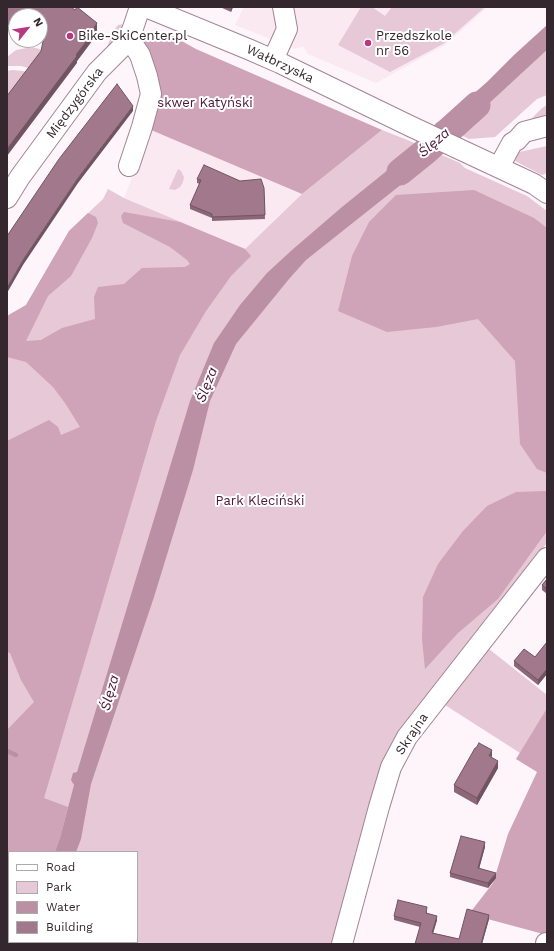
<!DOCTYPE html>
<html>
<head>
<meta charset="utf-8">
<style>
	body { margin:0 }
	#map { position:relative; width:554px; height:951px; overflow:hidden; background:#fdf5f9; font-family:"Work Sans",sans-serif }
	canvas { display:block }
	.frame { position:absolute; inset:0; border:8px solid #34272d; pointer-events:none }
	.legend { position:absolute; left:8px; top:851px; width:130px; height:92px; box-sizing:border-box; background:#fff; border:1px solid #aea9ab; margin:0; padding:5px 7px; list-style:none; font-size:12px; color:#34272d }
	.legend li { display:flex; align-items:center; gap:8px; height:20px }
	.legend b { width:20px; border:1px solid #aea9ab }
	.north { position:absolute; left:8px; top:8px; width:40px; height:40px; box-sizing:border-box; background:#fff; border:1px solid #aea9ab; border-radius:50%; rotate:60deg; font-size:11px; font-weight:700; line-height:16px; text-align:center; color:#34272d }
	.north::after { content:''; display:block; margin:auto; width:14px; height:18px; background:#b83782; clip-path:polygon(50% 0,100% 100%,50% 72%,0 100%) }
</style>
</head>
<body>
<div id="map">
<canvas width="554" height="951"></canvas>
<div class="frame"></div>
<ul class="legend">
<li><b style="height:5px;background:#fff"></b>Road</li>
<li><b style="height:11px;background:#e6c8d6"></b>Park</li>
<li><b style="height:11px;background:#bb90a5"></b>Water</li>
<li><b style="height:11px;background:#a2788c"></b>Building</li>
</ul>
<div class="north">N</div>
</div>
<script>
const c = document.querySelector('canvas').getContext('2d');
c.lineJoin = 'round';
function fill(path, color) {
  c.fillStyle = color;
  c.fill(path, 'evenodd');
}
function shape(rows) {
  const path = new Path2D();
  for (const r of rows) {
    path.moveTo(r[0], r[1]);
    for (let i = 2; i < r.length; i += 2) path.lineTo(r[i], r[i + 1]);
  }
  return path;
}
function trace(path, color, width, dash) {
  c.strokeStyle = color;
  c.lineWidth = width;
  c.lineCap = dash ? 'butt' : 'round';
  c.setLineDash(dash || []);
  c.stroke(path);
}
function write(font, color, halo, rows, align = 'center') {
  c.font = font + ' "Work Sans",sans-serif';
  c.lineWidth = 4;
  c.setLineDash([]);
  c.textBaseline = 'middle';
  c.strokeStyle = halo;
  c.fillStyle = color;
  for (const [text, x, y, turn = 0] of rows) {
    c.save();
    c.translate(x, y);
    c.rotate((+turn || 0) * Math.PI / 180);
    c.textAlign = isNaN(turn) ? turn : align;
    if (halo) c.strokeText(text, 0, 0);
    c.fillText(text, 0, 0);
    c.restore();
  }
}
const built = shape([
	[244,7,488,7,445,45,376,83,308,54,305,49,303,47,301,47,295,49,235,25],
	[151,130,302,194,245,249,124,198]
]);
const green = shape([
	[361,7,372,7,385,16,392,7,485,7,443,44,390,72,338,45],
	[124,24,126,29,106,51,106,49,114,30,118,25],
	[32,47,43,50,29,68,21,66,7,66,7,57,16,50],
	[547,50,547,95,537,99,495,137,469,139,457,133],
	[12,70,23,71,27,72,7,99,7,71],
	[547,105,547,122,530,120,542,108],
	[382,130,405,139,460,163,465,168,527,196,547,211,547,543,417,711,334,944,7,944,7,316,26,305,69,231,103,199,108,189,124,198,245,249,302,194],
	[9,852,137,852,137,942,9,942],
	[547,146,547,172,545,174,542,175,515,161,516,157,519,152],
	[178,169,181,171,184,177,183,182,180,187,175,190,169,189],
	[489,649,547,695,547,708,520,753,445,705]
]);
const forest = shape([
	[149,32,169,34,196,49,382,130,302,194,151,130,139,44],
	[474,190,534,218,547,228,547,473,537,469,520,444,515,361,478,319,436,327,387,332,338,311,352,256,369,222,396,195],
	[124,212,180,222,245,249,251,256,231,276,206,311,180,355,156,421,44,798,68,807,60,838,55,852,9,852,9,942,13,942,12,944,7,944,7,729,8,729,34,702,21,680,10,653,7,652,7,441,49,420,58,427,61,435,80,427,65,403,53,387,26,362,7,357,7,316,26,305,69,231,88,213,96,217,98,223,92,238,71,276,48,296,26,341,41,340,62,328,95,319,94,297,98,287,124,284,142,268,185,267,190,264,187,260,170,247,123,223,121,216],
	[547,491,547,531,498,599,458,633,425,669,422,639,423,597,438,564,463,531,487,506,516,492],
	[547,708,547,935,469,914,493,883,508,834,537,772,516,759]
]);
const water = shape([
	[547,25,547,50,457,133,435,124,441,120,447,117,487,82,514,55],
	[418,144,438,153,398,187,306,260,289,279,236,344,210,401,193,470,154,597,91,784,81,839,76,852,55,852,60,838,74,785,71,780,73,773,77,772,190,401,214,343,240,305,267,273,292,250,342,207,415,148]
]);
const stream = shape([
	[7,751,16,755]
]);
const river = shape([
	[400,172,426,151,477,105]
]);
const minor = shape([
	[146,7,248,49,280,63,410,126,534,184,547,193],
	[127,42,134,46,140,55,147,76,151,94,142,127,129,166],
	[273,60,287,29,283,7],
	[499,167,512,143,517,140,524,132,547,126],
	[7,198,20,177,97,72,127,42,133,28,140,7],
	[342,944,379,807,391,767,407,737,547,558],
	[546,944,546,943]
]);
const wall = shape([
	[7,7,97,30,92,37,92,41,77,61,77,63,44,38,40,38,40,16,16,16,16,32,7,31],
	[220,7,233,7,231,12],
	[197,179,240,181,264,188,265,219,212,221,212,218,190,209,190,205,200,184,197,183],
	[547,579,547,594,542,590,542,585],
	[547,642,547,674,538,685,514,666,514,661,535,657],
	[492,757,498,768,477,805,454,792,454,785],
	[485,847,479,868,496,878,488,888,450,877,450,873],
	[427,911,427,913,437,920,433,933,459,939,489,919,482,944,415,944,420,927,394,920,394,916]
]);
const shadedWall = shape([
	[231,7,233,7,231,12],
	[97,23,97,30,92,37,92,41,77,61,77,63,7,156,7,149,76,55,91,32],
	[133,106,133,111,78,183,23,265,7,293,7,288,23,260,78,178],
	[547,669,547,674,538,685,538,680],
	[492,750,492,757,489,756],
	[498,761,498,768,477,805,477,798],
	[485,842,485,847,478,873,478,868],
	[496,873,496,878,488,888,488,883],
	[489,915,489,919,482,944,481,944],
	[437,916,437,920,432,937,432,933]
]);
const building = shape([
	[7,7,71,7,75,10,77,7,97,23,91,32,92,34,76,55,77,56,7,149,7,96,41,51,45,32,40,30,40,16,16,16,16,25,7,23,7,7],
	[117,84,133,106,78,178,23,260,7,288,7,236,59,159,117,84],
	[204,165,240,181,261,179,264,188,265,215,212,217,212,214,190,205,201,180,197,179,204,165],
	[547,579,547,589,542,585,547,579],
	[547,642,547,669,538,680,514,661,524,649,535,657,547,642],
	[479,743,492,750,489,756,498,761,477,798,454,785,475,748,476,748,479,743],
	[461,836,485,842,478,868,496,873,488,883,450,873,461,836],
	[398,900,427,907,426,913,437,916,432,933,459,939,467,909,489,915,481,944,415,944,421,923,394,916,398,900]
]);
const markers = [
	[70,36,4,"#b83782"],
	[368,43,4,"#b83782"]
];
const poiNames = [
	["Bike-SkiCenter.pl",78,36],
	["Przedszkole",376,36],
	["nr 56",376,51]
];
const streetNames = [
	["Wałbrzyska",280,64,25],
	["Międzygórska",75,103,-53],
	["Skrajna",412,734,-56]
];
const parkNames = [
	["skwer Katyński",205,103],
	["Park Kleciński",260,501]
];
const waterNames = [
	["Ślęza",434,143,-41],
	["Ślęza",207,385,-69],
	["Ślęza",110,693,-75]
];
fill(built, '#fbe9f1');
fill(green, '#e6c8d6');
fill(forest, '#cfa3b8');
fill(water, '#bb90a5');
trace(stream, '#bb90a5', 4.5);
trace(river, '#bb90a5', 27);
trace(minor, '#a38493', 22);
trace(minor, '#fff', 20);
fill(wall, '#8b6778');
fill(shadedWall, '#715462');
fill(building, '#a2788c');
trace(building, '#715462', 1);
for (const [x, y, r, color] of markers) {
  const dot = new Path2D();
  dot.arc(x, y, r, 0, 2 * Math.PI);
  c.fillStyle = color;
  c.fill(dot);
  trace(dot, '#fff', 1.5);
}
write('13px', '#34272d', '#fff', poiNames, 'left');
write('13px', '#34272d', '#fff', streetNames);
write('13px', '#4c1635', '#fff', parkNames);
write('italic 14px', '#4b1534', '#fff', waterNames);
</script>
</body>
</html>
